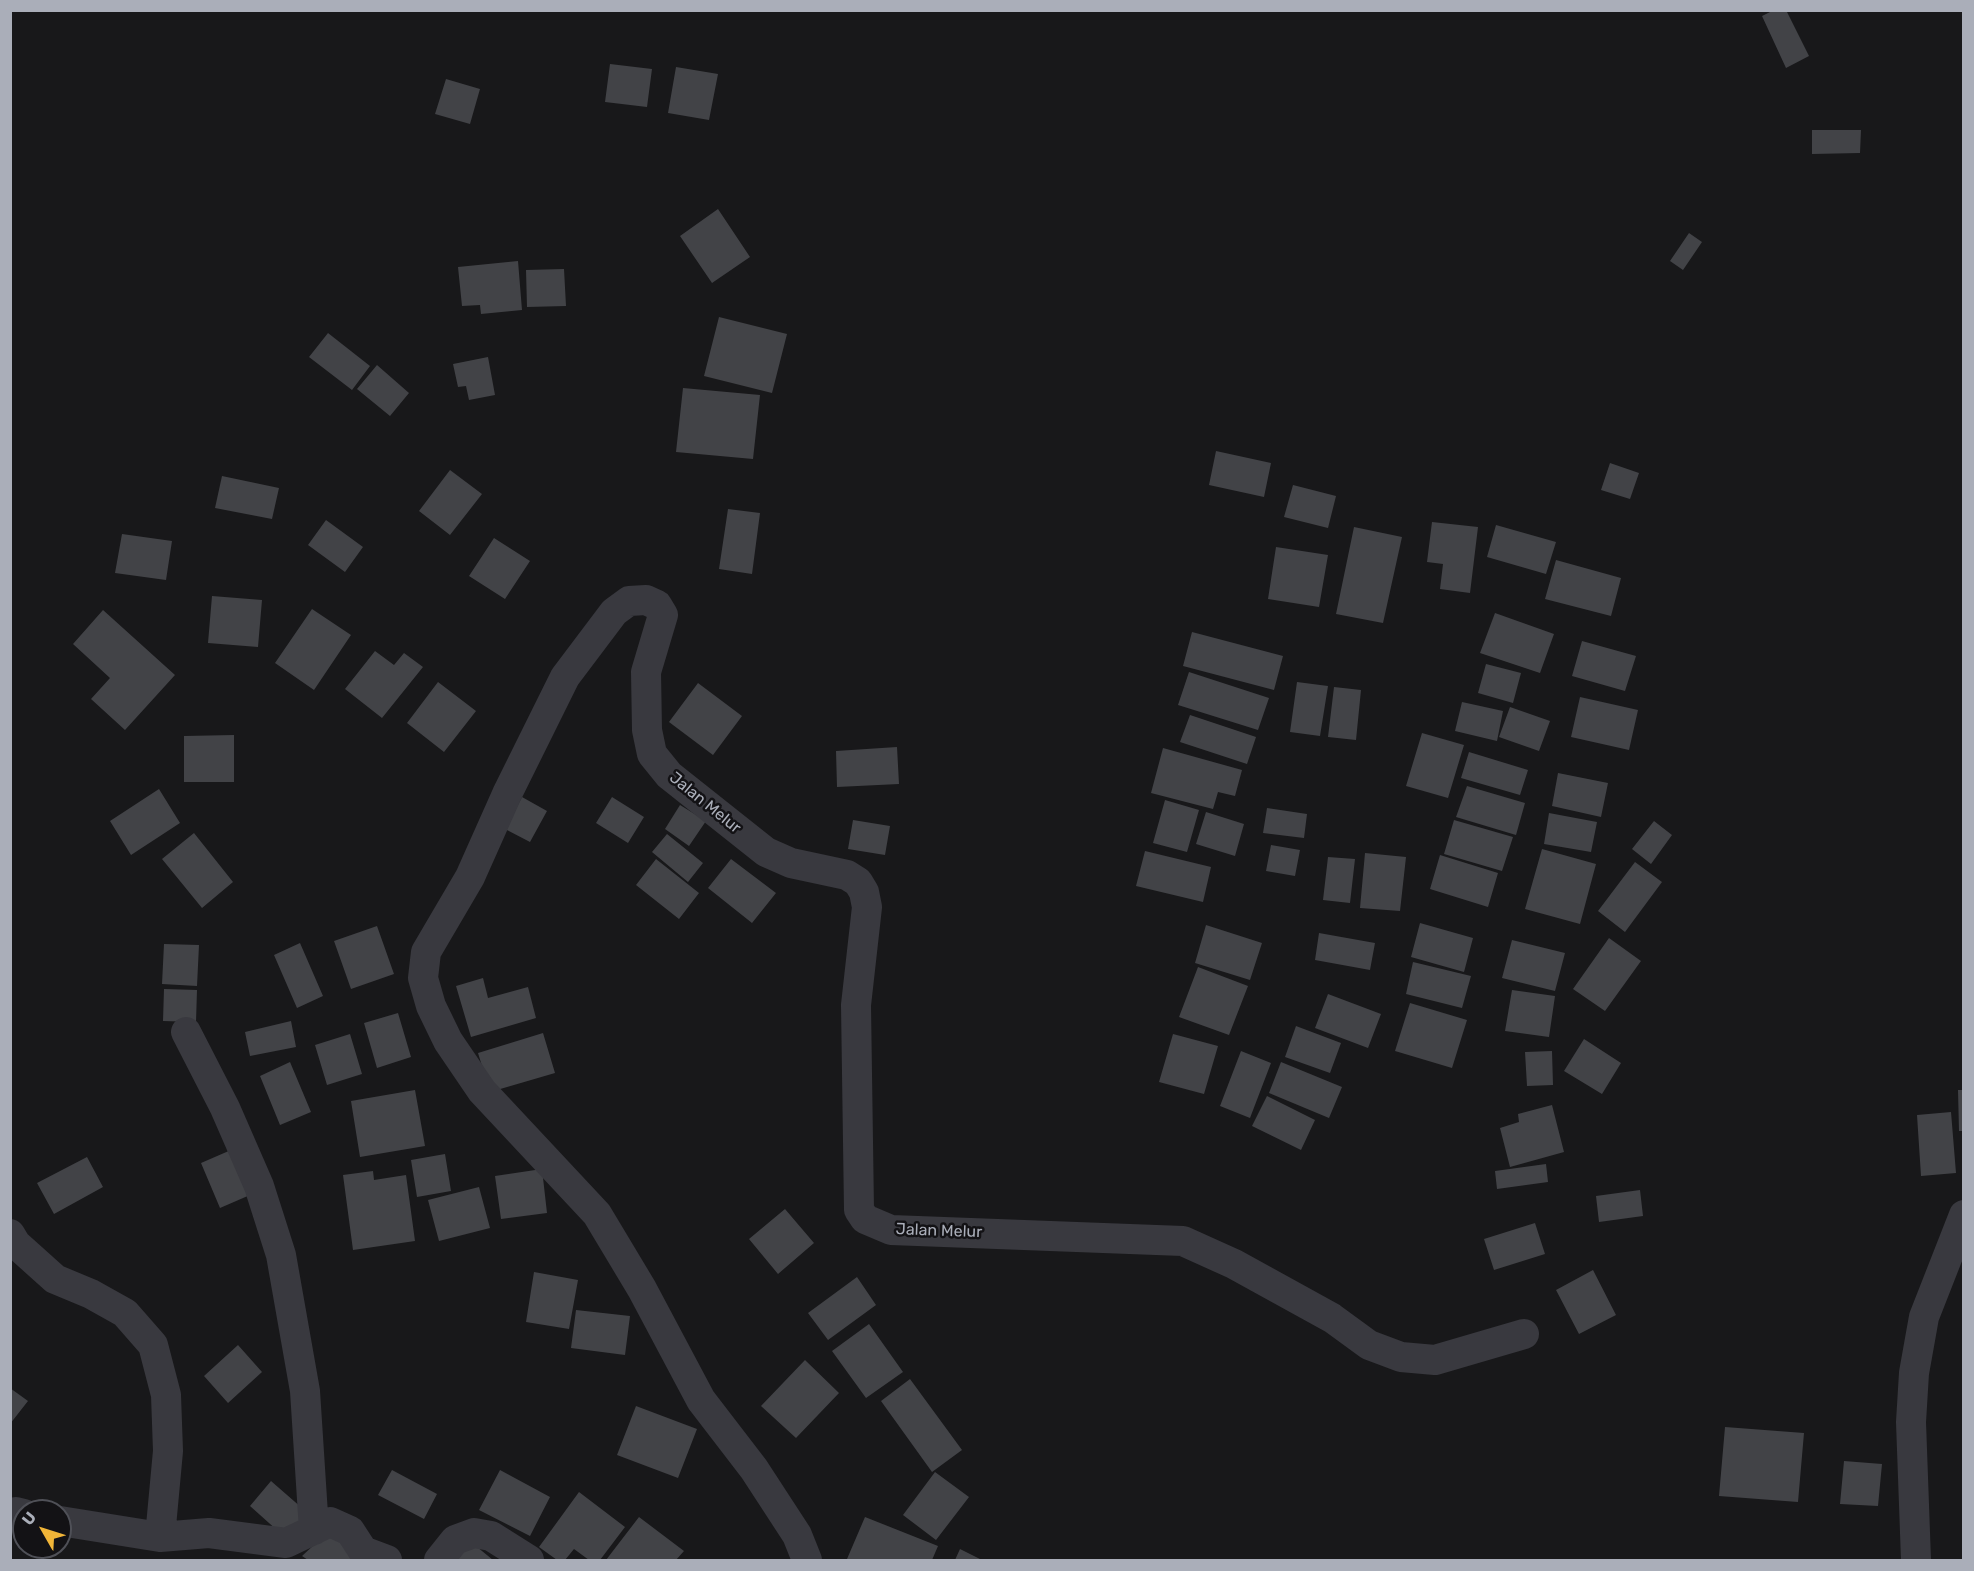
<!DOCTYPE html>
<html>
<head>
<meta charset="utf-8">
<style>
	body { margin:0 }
	#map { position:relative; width:1974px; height:1571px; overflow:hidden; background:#18181a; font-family:Rubik,sans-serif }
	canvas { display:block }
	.frame { position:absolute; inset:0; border:12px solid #aaaeb9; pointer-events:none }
	.north { position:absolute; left:12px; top:1499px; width:60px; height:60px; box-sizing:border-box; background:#131215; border:2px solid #4f5057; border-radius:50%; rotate:309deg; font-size:16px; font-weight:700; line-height:24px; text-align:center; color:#aaaeb9 }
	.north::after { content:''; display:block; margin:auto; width:21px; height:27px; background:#f1b538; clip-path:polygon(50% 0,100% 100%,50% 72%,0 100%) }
</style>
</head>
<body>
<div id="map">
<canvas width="1974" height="1571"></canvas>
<div class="frame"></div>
<div class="north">U</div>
</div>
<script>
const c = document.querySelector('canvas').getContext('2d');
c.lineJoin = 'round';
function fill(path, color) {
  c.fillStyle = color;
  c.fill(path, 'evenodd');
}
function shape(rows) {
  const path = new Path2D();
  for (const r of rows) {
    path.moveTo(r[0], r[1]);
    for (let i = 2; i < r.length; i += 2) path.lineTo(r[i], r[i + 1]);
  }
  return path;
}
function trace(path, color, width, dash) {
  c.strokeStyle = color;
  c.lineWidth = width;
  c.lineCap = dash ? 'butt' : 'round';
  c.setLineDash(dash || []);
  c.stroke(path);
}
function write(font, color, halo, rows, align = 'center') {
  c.font = font + ' Rubik,sans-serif';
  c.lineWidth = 5;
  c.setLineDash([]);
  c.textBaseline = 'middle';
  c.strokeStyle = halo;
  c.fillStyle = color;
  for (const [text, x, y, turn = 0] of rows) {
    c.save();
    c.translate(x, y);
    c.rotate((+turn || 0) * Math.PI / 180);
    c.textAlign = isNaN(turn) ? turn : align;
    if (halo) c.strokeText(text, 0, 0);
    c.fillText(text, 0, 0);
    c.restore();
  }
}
const building = shape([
	[1774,10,1786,10,1809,56,1786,68,1762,16],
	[610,64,652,69,647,107,605,102],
	[676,67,718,74,709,120,668,113],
	[446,79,480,89,470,124,435,114],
	[1812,130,1861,130,1860,153,1812,154],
	[718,209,750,257,712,283,680,236],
	[1689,233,1702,242,1683,270,1670,261],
	[518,261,522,310,481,314,480,305,462,306,458,267],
	[564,269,566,306,527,307,526,270],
	[719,317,787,334,772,393,704,376],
	[328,333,370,366,352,390,309,357],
	[488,357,495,395,469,400,466,386,458,387,453,364],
	[377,365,409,393,390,416,357,389],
	[683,388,760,395,753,459,676,452],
	[1216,451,1271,463,1264,497,1209,485],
	[1610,463,1639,473,1630,499,1601,490],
	[450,470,482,494,450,535,419,511],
	[222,476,279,488,272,519,215,508],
	[1293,485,1336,496,1328,528,1284,517],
	[728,509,760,513,752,574,719,569],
	[326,520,363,547,345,572,308,545],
	[1432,522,1478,527,1470,593,1440,589,1443,564,1427,562],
	[1496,525,1556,542,1546,574,1487,557],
	[1354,527,1402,537,1383,623,1336,614],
	[122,534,172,541,166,580,115,573],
	[494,538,530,561,505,599,469,576],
	[1276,547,1328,555,1319,607,1268,599],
	[1556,560,1621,578,1611,616,1545,599],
	[212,596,262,600,258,647,208,643],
	[312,609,351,635,314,690,275,663],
	[103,610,175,675,125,730,91,699,110,678,73,644],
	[1495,613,1554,634,1540,673,1480,653],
	[1192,632,1283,656,1274,690,1183,666],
	[1582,641,1636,656,1625,691,1572,676],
	[375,651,394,665,404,653,423,667,382,718,345,689],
	[1486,664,1521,673,1513,703,1478,693],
	[1189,672,1269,698,1258,730,1178,705],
	[438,682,476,711,444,752,407,723],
	[1297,682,1328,686,1320,736,1290,732],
	[698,683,742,716,713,755,669,722],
	[1334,687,1361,690,1356,740,1328,737],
	[1580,697,1638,710,1629,750,1571,737],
	[1462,702,1503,711,1497,741,1455,731],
	[1510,707,1550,721,1539,751,1499,737],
	[1190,715,1256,737,1247,764,1180,742],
	[1422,733,1464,745,1448,798,1406,786],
	[234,735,234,782,184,782,184,736],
	[897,747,899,784,837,787,836,751],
	[1163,748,1242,770,1235,796,1218,792,1213,809,1151,793],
	[1469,752,1528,770,1520,795,1461,778],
	[1558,773,1608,783,1601,817,1552,806],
	[1467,786,1525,803,1516,835,1456,817],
	[159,789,180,823,131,855,110,821],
	[522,797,547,811,530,842,505,829],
	[612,797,644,817,628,843,596,823],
	[1165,800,1199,810,1187,852,1153,843],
	[680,805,706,821,689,846,665,829],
	[1267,808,1307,814,1304,838,1263,833],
	[1206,812,1244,824,1235,856,1196,844],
	[1549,813,1597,822,1591,852,1544,844],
	[853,820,890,826,885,855,848,849],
	[1454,820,1513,837,1502,871,1444,854],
	[1654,821,1672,835,1651,864,1632,849],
	[194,833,233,882,202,908,162,859],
	[667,834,703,863,688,882,652,852],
	[1271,845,1300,850,1295,876,1266,871],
	[1542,849,1596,864,1580,924,1525,909],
	[1145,851,1211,867,1203,902,1136,886],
	[1365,853,1406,857,1400,911,1360,908],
	[1440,855,1498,873,1488,907,1430,889],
	[1328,857,1355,859,1350,903,1323,900],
	[656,859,699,893,679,919,636,885],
	[731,859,776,893,752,923,708,888],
	[1635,862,1662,882,1625,932,1598,911],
	[1420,923,1473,938,1464,972,1411,957],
	[1206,925,1262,943,1250,980,1195,963],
	[377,926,394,974,351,989,334,941],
	[1319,933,1375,943,1370,970,1315,960],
	[1609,938,1641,961,1605,1011,1573,989],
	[1512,940,1565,953,1555,991,1502,978],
	[300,943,323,996,297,1008,274,955],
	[164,944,199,945,197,986,162,984],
	[1413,962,1471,976,1462,1008,1406,994],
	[1198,967,1248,986,1229,1035,1179,1017],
	[483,978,488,998,528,987,536,1018,471,1037,456,986],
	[164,989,197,990,196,1022,163,1021],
	[1512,990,1555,996,1549,1037,1505,1031],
	[1328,994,1381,1014,1368,1048,1315,1028],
	[1410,1003,1467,1020,1452,1068,1395,1051],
	[398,1013,411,1057,377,1068,364,1023],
	[291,1021,296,1047,250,1056,245,1032],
	[1296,1026,1341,1043,1330,1073,1285,1057],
	[543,1033,555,1073,490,1092,478,1053],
	[350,1034,362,1074,327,1085,315,1045],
	[1173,1034,1218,1046,1204,1094,1159,1082],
	[1584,1039,1621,1063,1602,1094,1564,1071],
	[1241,1051,1271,1063,1250,1118,1220,1106],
	[1552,1051,1553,1085,1527,1086,1525,1052],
	[290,1062,311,1112,280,1125,260,1076],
	[1281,1062,1342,1087,1329,1118,1269,1093],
	[415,1090,425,1146,360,1157,351,1101],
	[1958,1090,1964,1090,1964,1131,1959,1131],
	[1267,1096,1315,1120,1301,1150,1252,1126],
	[1552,1105,1564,1152,1510,1167,1500,1128,1519,1122,1518,1114],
	[1951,1112,1956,1173,1921,1176,1917,1115],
	[231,1150,250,1195,220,1208,201,1163],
	[445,1154,451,1191,417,1197,411,1160],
	[87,1157,103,1187,54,1214,37,1183],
	[1546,1164,1548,1182,1497,1189,1495,1171],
	[542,1169,547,1213,501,1219,495,1176],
	[373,1171,374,1180,406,1175,415,1241,353,1250,343,1175],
	[479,1187,490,1228,439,1241,428,1200],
	[1640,1190,1643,1216,1599,1222,1596,1196],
	[785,1209,814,1243,778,1274,749,1239],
	[1535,1223,1545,1254,1494,1270,1484,1239],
	[1593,1270,1616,1315,1579,1334,1556,1290],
	[534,1272,578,1280,569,1329,526,1322],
	[857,1277,876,1305,828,1340,808,1313],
	[576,1310,630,1316,625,1355,571,1348],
	[869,1324,903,1372,866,1398,832,1351],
	[238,1345,262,1372,228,1403,204,1376],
	[805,1360,839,1393,796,1438,761,1406],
	[910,1379,962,1450,932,1472,881,1401],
	[10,1388,28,1401,10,1424],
	[636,1406,697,1429,678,1478,617,1455],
	[1725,1427,1804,1433,1798,1502,1719,1496],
	[1844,1461,1882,1464,1878,1506,1840,1504],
	[392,1470,437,1494,424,1519,378,1495],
	[500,1470,550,1497,530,1536,479,1510],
	[935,1472,969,1497,936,1540,903,1515],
	[271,1481,310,1515,288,1540,250,1506],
	[579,1492,625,1527,600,1560,589,1560,574,1549,565,1560,557,1560,539,1547],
	[639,1517,684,1551,676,1560,606,1560],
	[865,1517,938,1546,932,1560,847,1559],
	[330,1530,365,1560,308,1560,302,1556],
	[471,1542,493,1560,456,1560],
	[960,1549,982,1560,955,1560]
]);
const minor = shape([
	[186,1032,225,1108,259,1186,281,1255,305,1391,314,1530],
	[10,1234,16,1244,55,1279,91,1294,125,1313,153,1345,166,1395,168,1451,160,1537],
	[16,1512,24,1514],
	[60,1521,160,1537,209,1533,286,1543,330,1522,350,1531,363,1551,387,1560],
	[439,1560,455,1540,474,1533,491,1536,529,1560],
	[807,1560,797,1535,754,1469,701,1400,642,1289,597,1214,482,1091,448,1041,431,1006,423,978,426,952,470,877,507,794,565,677,614,612,629,601,646,600,657,605,663,615,646,672,647,730,652,754,669,775,766,852,791,863,847,875,858,882,864,892,867,907,856,1005,859,1210,865,1219,891,1230,1183,1241,1234,1264,1332,1318,1369,1345,1401,1357,1435,1360,1524,1334],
	[1916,1560,1911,1422,1914,1373,1924,1317,1964,1215]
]);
const streetNames = [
	["Jalan Melur",705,803,39],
	["Jalan Melur",939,1231,2]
];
fill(building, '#424347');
trace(minor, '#39393f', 30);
write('16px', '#aaaeb9', '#131215', streetNames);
</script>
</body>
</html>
